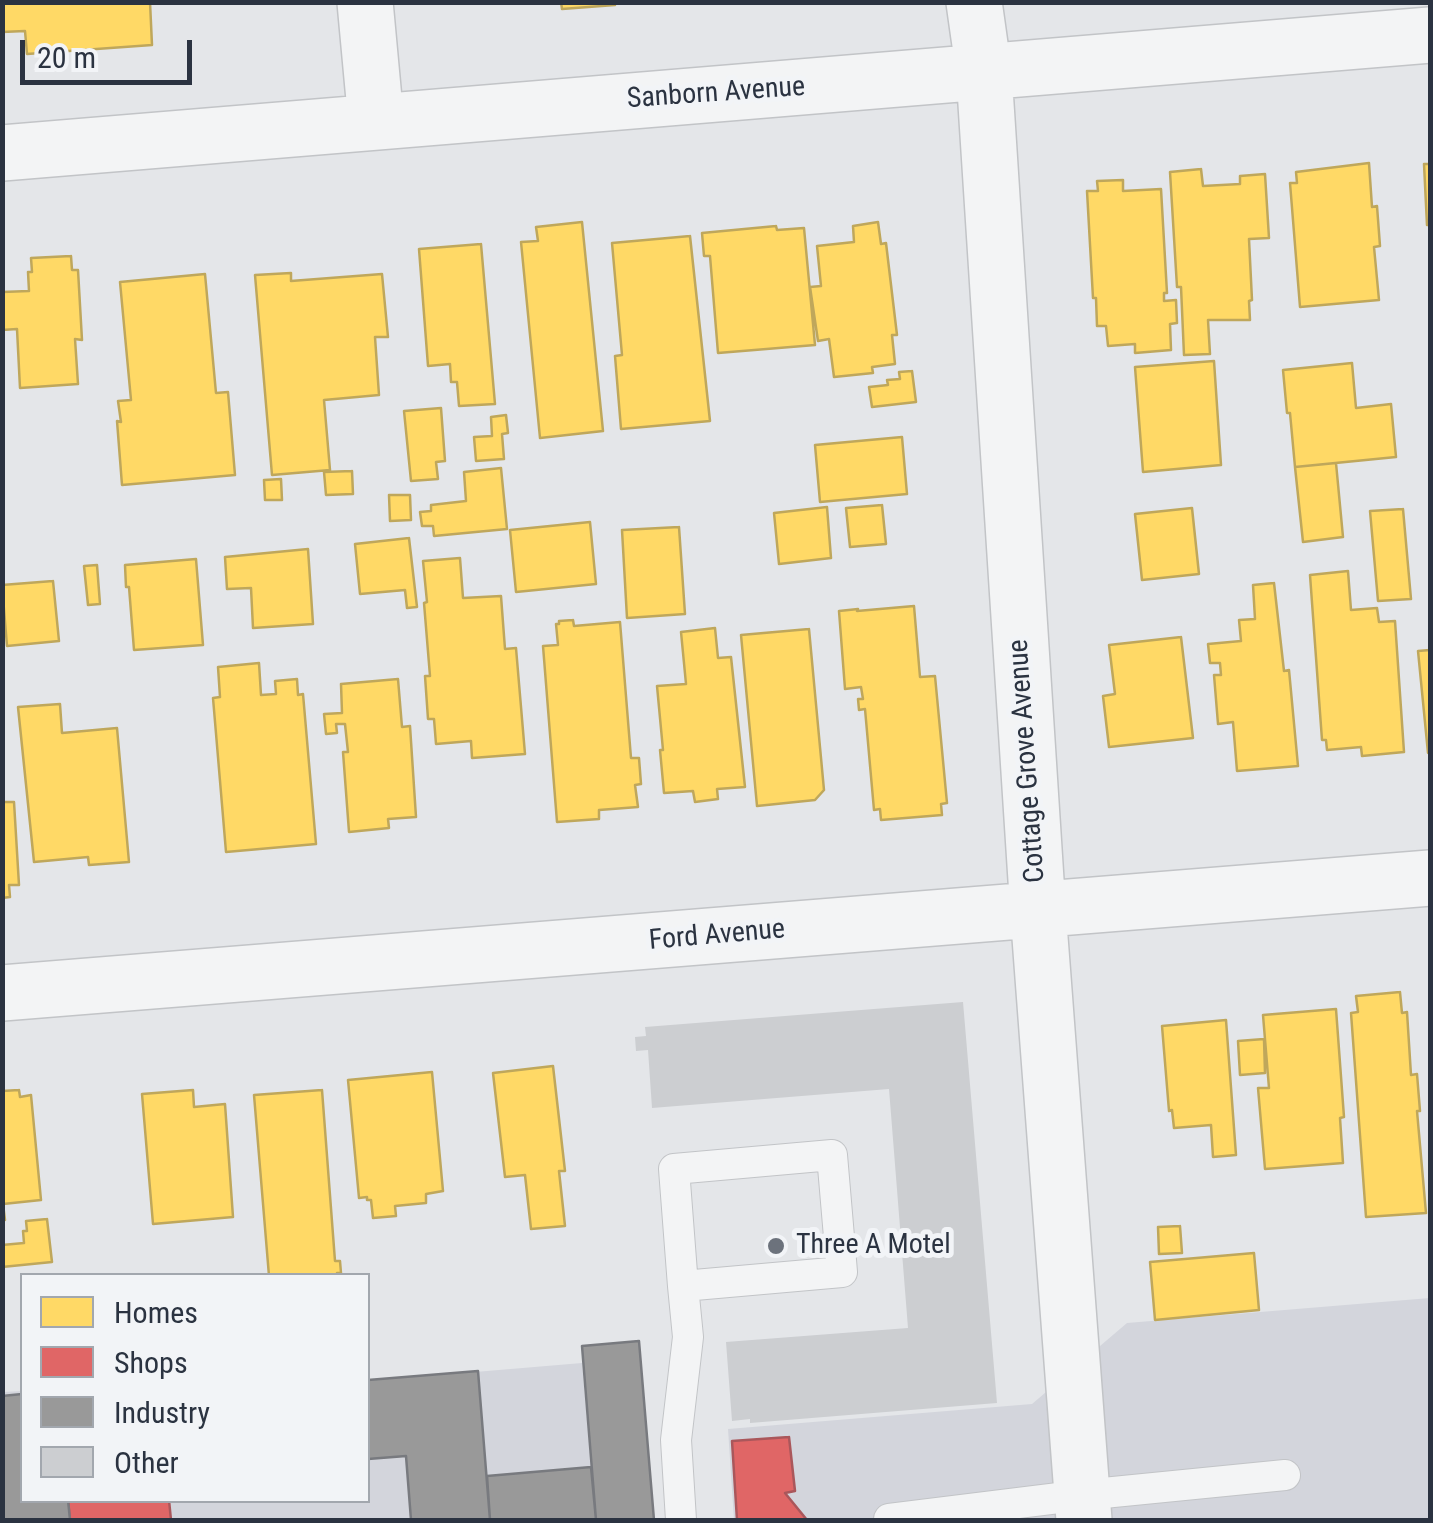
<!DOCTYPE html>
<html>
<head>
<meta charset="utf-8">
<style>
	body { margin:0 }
	#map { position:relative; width:1433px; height:1523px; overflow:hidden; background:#e4e6e9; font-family:"Roboto Condensed",sans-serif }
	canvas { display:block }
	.frame { position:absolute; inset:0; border:5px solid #2b3341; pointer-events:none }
	.legend { position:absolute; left:20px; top:1273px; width:350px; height:230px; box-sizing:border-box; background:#f2f4f7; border:2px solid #a2a7ae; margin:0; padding:12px 18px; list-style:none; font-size:30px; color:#2b3341 }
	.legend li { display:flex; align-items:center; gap:20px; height:50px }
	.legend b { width:50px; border:2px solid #a2a7ae }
	.scale { position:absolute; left:20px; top:40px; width:172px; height:45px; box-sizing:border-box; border:5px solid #2b3341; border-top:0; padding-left:12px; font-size:30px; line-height:35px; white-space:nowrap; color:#2b3341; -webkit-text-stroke:8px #f2f4f7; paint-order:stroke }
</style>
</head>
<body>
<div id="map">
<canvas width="1433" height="1523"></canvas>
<div class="frame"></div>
<ul class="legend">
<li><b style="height:28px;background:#ffd966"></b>Homes</li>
<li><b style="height:28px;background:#e06666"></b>Shops</li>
<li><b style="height:28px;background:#999"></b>Industry</li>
<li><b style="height:28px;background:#ccced1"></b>Other</li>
</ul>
<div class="scale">20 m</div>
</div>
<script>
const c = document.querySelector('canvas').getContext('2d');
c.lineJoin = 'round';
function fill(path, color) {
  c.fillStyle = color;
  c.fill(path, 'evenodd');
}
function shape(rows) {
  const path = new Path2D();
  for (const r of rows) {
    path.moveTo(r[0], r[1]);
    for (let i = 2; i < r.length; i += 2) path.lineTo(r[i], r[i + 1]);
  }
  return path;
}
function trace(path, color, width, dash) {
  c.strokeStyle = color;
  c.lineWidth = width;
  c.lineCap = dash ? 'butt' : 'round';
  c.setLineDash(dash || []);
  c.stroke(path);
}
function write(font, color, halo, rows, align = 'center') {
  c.font = font + ' "Roboto Condensed",sans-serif';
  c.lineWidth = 10;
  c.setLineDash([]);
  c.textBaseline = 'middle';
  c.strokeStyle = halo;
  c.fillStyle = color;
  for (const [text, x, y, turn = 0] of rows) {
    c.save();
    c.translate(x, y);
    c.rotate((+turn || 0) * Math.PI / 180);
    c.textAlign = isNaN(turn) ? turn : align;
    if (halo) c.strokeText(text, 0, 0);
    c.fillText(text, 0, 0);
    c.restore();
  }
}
const built = shape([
	[1430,1298,1430,1520,734,1520,728,1429,1032,1404,1127,1323],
	[582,1363,596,1520,3,1520,3,1392,22,1391,22,1500,368,1500,368,1381]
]);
const homes = shape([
	[2,2,150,2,152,45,27,54,25,31,2,32,2,2],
	[561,2,615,2,615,5,562,9,561,2],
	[1369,163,1372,207,1377,206,1380,246,1374,247,1379,300,1300,307,1290,183,1297,183,1296,172,1369,163],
	[1424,164,1430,164,1430,225,1427,225,1424,164],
	[1201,169,1203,186,1240,184,1240,176,1265,174,1269,238,1249,239,1252,300,1249,301,1250,320,1208,320,1210,354,1184,355,1181,287,1177,287,1170,172,1201,169],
	[1123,180,1123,191,1161,189,1167,293,1164,293,1164,301,1176,300,1177,323,1170,324,1171,350,1135,353,1135,344,1108,346,1106,326,1097,326,1096,298,1093,298,1087,191,1098,191,1097,181,1123,180],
	[582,222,603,431,540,438,521,242,538,241,536,227,582,222],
	[878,222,881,244,886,243,897,335,892,335,895,364,872,367,873,373,834,377,829,339,818,341,810,287,821,286,817,246,854,242,853,226,878,222],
	[776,226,777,230,804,228,815,345,718,353,710,256,704,256,702,233,776,226],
	[690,236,710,421,621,429,615,356,622,355,612,243,690,236],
	[481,244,495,404,459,406,457,382,451,382,450,364,428,366,419,249,481,244],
	[71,256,72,270,78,270,82,340,75,339,78,384,20,388,17,329,2,330,2,292,29,291,28,272,32,272,31,258,71,256],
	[291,273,291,281,382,274,388,337,375,337,379,395,324,400,330,470,272,475,255,275,291,273],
	[205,274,216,393,228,392,235,475,122,485,117,421,121,422,118,401,131,400,120,282,205,274],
	[1214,361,1221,465,1143,472,1135,367,1214,361],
	[1352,363,1356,408,1391,404,1396,457,1295,467,1290,413,1287,413,1283,370,1352,363],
	[912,371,916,402,872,407,869,387,888,385,887,380,900,379,899,372,912,371],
	[441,408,445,461,436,462,438,479,411,481,404,411,441,408],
	[506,415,508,433,502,434,504,459,476,461,474,437,492,436,491,417,506,415],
	[902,437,907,494,820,502,815,445,902,437],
	[1336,463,1343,537,1303,542,1295,467,1336,463],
	[501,468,507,529,434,536,433,526,422,526,420,512,431,511,431,505,466,501,464,472,501,468],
	[352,471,353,494,326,495,324,472,352,471],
	[281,479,282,500,265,500,264,480,281,479],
	[389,495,410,495,411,520,390,521,389,495],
	[882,505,886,544,850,547,846,508,882,505],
	[827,507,831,558,779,564,774,513,827,507],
	[1192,508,1199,574,1142,580,1135,514,1192,508],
	[1403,509,1411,599,1378,601,1370,511,1403,509],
	[590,522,596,584,516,592,510,530,590,522],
	[679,527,685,614,627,618,622,530,679,527],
	[409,538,417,607,407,608,405,590,360,594,355,544,409,538],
	[308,549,313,624,253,628,251,588,227,589,225,557,308,549],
	[460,558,463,598,501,596,505,649,516,648,525,754,472,758,471,741,436,744,434,719,428,719,425,676,430,676,424,603,427,602,423,561,460,558],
	[196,559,203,645,134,650,129,587,126,587,125,565,196,559],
	[97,565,100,604,88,605,84,566,97,565],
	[1348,571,1351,610,1377,608,1379,622,1395,621,1404,752,1362,756,1361,747,1327,750,1326,740,1322,740,1310,575,1348,571],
	[53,581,59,641,7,646,2,585,53,581],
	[1274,583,1284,671,1289,670,1298,766,1237,771,1233,722,1218,724,1214,675,1221,675,1220,663,1210,663,1208,644,1241,641,1239,620,1255,619,1253,585,1274,583],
	[914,606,920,677,935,676,947,803,941,804,942,815,881,820,880,809,874,810,865,709,859,710,858,699,863,699,861,687,845,689,839,611,858,609,857,611,914,606],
	[573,620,574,626,620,622,631,758,639,758,641,784,635,785,638,807,599,810,599,819,557,822,543,646,558,645,556,624,559,624,559,621,573,620],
	[715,628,718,658,731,657,745,787,717,789,718,799,695,802,693,791,664,793,660,750,663,750,657,686,686,684,681,632,715,628],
	[809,629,824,790,815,800,757,806,741,635,809,629],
	[1181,637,1193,738,1109,747,1103,696,1115,694,1109,645,1181,637],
	[1430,650,1430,753,1428,753,1418,651,1430,650],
	[259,663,261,695,276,694,275,681,297,679,298,695,303,694,316,844,226,852,213,698,220,697,218,667,259,663],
	[398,679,402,727,410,726,416,817,388,819,389,828,349,832,343,752,348,752,345,724,336,724,337,733,326,734,324,714,342,713,341,684,398,679],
	[60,704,62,733,117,728,129,862,89,865,88,857,34,862,18,707,60,704],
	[2,802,14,802,19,885,9,885,10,897,2,898,2,802],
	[1400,992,1402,1013,1407,1012,1411,1075,1417,1074,1420,1111,1417,1111,1426,1213,1366,1217,1351,1013,1358,1012,1356,996,1400,992],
	[1336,1009,1344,1117,1340,1118,1343,1163,1265,1169,1258,1088,1269,1088,1263,1015,1336,1009],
	[1226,1020,1236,1155,1213,1157,1211,1125,1174,1128,1172,1110,1169,1111,1162,1026,1226,1020],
	[1264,1039,1265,1073,1240,1075,1238,1041,1264,1039],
	[553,1066,565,1171,559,1171,565,1226,531,1229,525,1175,505,1177,493,1073,553,1066],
	[432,1072,443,1191,426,1194,426,1203,395,1206,396,1216,373,1218,371,1200,367,1200,367,1197,359,1198,348,1080,432,1072],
	[19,1090,20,1097,31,1095,41,1200,3,1204,5,1220,2,1220,2,1091,19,1090],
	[193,1090,194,1107,225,1104,233,1217,153,1224,142,1094,193,1090],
	[322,1090,335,1261,340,1261,341,1273,337,1273,337,1276,269,1276,254,1095,322,1090],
	[47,1219,52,1262,2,1267,2,1245,24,1243,23,1231,27,1231,26,1221,47,1219],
	[1180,1226,1182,1253,1159,1254,1158,1227,1180,1226],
	[1254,1253,1259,1310,1155,1320,1150,1262,1254,1253]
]);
const shops = shape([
	[789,1437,795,1491,785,1493,807,1520,737,1520,732,1441,789,1437],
	[68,1500,169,1500,171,1520,70,1520,68,1500]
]);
const industry = shape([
	[639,1341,654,1520,596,1520,582,1346,639,1341],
	[478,1371,490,1520,411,1520,406,1456,368,1459,368,1380,478,1371],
	[22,1394,22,1500,68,1500,70,1520,2,1520,2,1396,22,1394],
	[591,1467,596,1520,490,1520,487,1476,591,1467]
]);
const building = shape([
	[963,1002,997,1403,750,1423,750,1419,732,1421,726,1342,908,1328,889,1089,652,1108,648,1050,636,1051,635,1037,646,1036,645,1027]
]);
const lane = shape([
	[889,1519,1083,1495,1285,1475],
	[681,1520,676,1440,688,1337,683,1286,674,1169,832,1155,842,1272,683,1286]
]);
const street = shape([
	[365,2,376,121],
	[974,2,984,73,1038,911,1084,1520],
	[2,153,1430,35],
	[2,993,1430,878]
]);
const markers = [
	[776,1246,10,"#6c727c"]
];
const streetNames = [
	["Sanborn Avenue",716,94,-4],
	["Cottage Grove Avenue",1028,761,-94],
	["Ford Avenue",717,936,-5]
];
const poiNames = [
	["Three A Motel",796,1246]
];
fill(built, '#d3d5dc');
fill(homes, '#ffd966');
trace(homes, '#bfa75b', 2.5);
fill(shops, '#e06666');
trace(shops, '#aa575b', 2.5);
fill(industry, '#999');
trace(industry, '#787a7f', 2.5);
fill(building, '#ccced1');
trace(lane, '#c2c4c7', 32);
trace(street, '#c2c4c7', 58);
trace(lane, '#f3f4f5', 30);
trace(street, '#f3f4f5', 55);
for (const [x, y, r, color] of markers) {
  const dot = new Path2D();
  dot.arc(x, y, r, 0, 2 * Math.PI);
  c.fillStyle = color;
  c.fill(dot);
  trace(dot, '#f2f4f7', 4);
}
write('28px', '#2b3341', '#f2f4f7', streetNames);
write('28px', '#2b3341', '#f2f4f7', poiNames, 'left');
</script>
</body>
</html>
